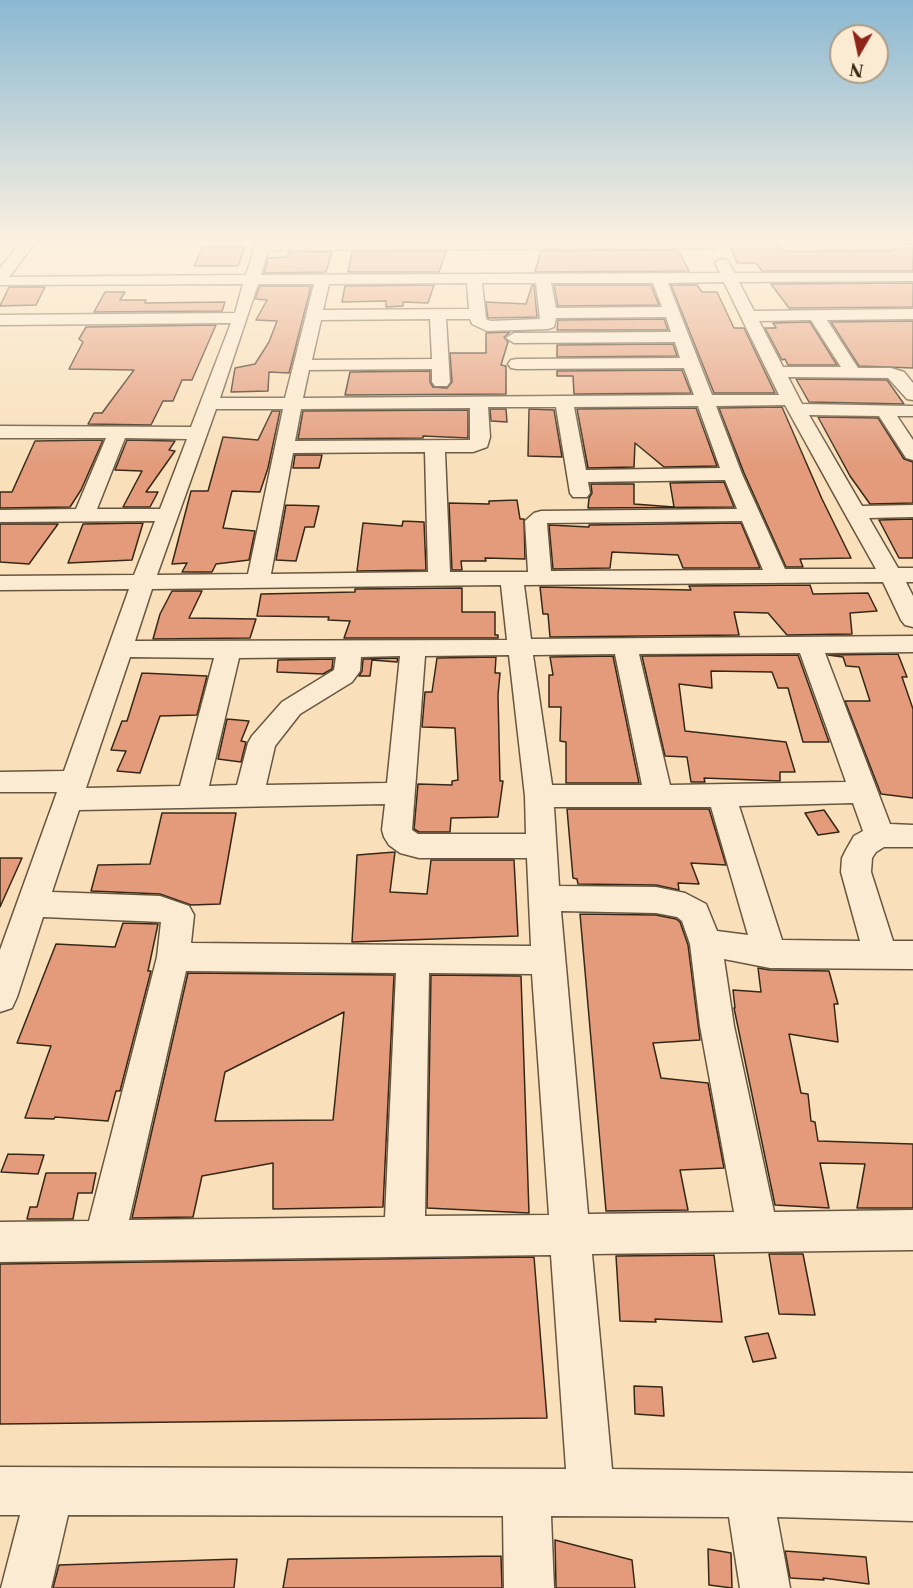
<!DOCTYPE html>
<html>
<head>
<meta charset="utf-8">
<style>
	body { margin:0 }
	#map { position:relative; width:913px; height:1588px; overflow:hidden; background:#f9e0ba; font-family:"Libre Caslon Text",serif }
	canvas { display:block }
	.north { position:absolute; left:829px; top:24px; width:60px; height:60px; box-sizing:border-box; background:#fbebd2; border:2px solid #ac9d87; border-radius:50%; rotate:189deg; font-size:16px; font-weight:700; line-height:24px; text-align:center; color:#362817 }
	.north::after { content:''; display:block; margin:auto; width:21px; height:27px; background:#8f2418; clip-path:polygon(50% 0,100% 100%,50% 72%,0 100%) }
</style>
</head>
<body>
<div id="map">
<canvas width="913" height="1588"></canvas>
<div class="north">N</div>
</div>
<script>
const c = document.querySelector('canvas').getContext('2d');
c.lineJoin = 'round';
function fill(path, color) {
  c.fillStyle = color;
  c.fill(path, 'evenodd');
}
function shape(rows) {
  const path = new Path2D();
  for (const r of rows) {
    path.moveTo(r[0], r[1]);
    for (let i = 2; i < r.length; i += 2) path.lineTo(r[i], r[i + 1]);
  }
  return path;
}
function trace(path, color, width, dash) {
  c.strokeStyle = color;
  c.lineWidth = width;
  c.lineCap = dash ? 'butt' : 'round';
  c.setLineDash(dash || []);
  c.stroke(path);
}
const building = shape([
	[729,243,775,243,780,250,787,252,893,251,902,244,913,244,913,271,762,271,756,263,737,263,729,243],
	[203,247,245,247,238,266,194,266,203,247],
	[678,250,689,271,535,272,541,251,678,250],
	[446,251,439,272,348,272,352,252,446,251],
	[289,252,332,252,326,272,264,273,268,258,287,257,289,252],
	[913,283,913,307,789,308,771,284,913,283],
	[434,285,428,303,403,302,403,306,386,307,386,301,342,302,345,286,434,285],
	[532,285,534,285,537,317,488,318,486,302,526,304,532,285],
	[554,285,651,285,659,305,558,306,554,285],
	[671,285,697,285,702,292,717,292,734,328,744,328,775,393,714,393,671,285],
	[260,286,311,286,289,373,269,372,268,391,231,392,235,368,255,364,269,342,277,321,256,320,267,300,255,299,260,286],
	[9,287,45,287,36,305,0,306,9,287],
	[105,292,125,292,120,300,146,300,145,303,225,302,222,311,94,312,105,292],
	[664,319,668,330,557,330,558,320,664,319],
	[913,321,913,368,859,366,831,322,913,321],
	[810,322,837,365,788,365,785,359,782,360,765,328,776,328,773,323,810,322],
	[216,325,192,380,182,380,173,401,163,401,151,425,88,424,94,413,102,413,134,370,69,369,83,342,79,339,86,327,216,325],
	[510,332,504,337,508,342,501,365,506,366,506,394,345,395,350,372,430,371,430,382,433,387,447,388,452,382,450,353,486,353,486,333,510,332],
	[673,344,677,356,557,357,557,345,673,344],
	[682,370,691,393,574,394,573,376,557,376,557,371,682,370],
	[796,379,887,380,904,404,809,402,796,379],
	[782,407,822,499,851,558,800,559,803,567,786,567,744,473,719,408,782,407],
	[696,408,717,466,664,467,635,443,634,467,588,468,577,409,696,408],
	[490,409,506,409,507,422,491,421,490,409],
	[529,409,554,410,562,457,528,456,529,409],
	[468,410,468,438,423,436,423,438,298,439,303,411,468,410],
	[272,411,280,411,268,468,260,492,232,491,223,528,255,531,249,560,216,564,212,572,182,572,187,563,172,564,191,491,208,491,223,437,258,440,272,411],
	[818,417,878,418,904,459,913,462,913,503,870,504,850,476,818,417],
	[103,440,81,490,70,507,0,508,0,492,12,492,35,441,103,440],
	[127,440,175,441,169,450,175,451,146,492,158,492,150,507,123,507,142,471,115,470,127,440],
	[295,455,322,455,319,468,293,468,295,455],
	[724,482,734,507,588,508,589,498,592,493,591,484,634,484,634,504,674,507,670,483,724,482],
	[517,500,520,519,524,519,525,559,485,558,486,561,461,561,462,570,452,570,449,503,489,504,489,501,517,500],
	[286,505,319,506,314,527,305,527,296,561,276,560,286,505],
	[913,519,913,558,899,558,879,520,913,519],
	[403,521,424,522,426,570,357,571,363,523,402,526,403,521],
	[143,523,132,560,68,563,83,524,143,523],
	[741,523,760,568,683,568,678,555,612,552,610,568,553,569,549,525,589,527,589,525,741,523],
	[0,524,58,524,29,564,0,562,0,524],
	[810,585,813,594,868,593,877,611,850,613,852,634,787,635,768,613,734,612,739,635,550,637,548,614,543,614,540,587,691,590,689,586,810,585],
	[462,588,462,612,495,612,495,635,498,635,498,638,344,638,350,621,328,620,329,617,257,616,261,594,355,592,355,589,462,588],
	[172,591,202,591,189,618,256,619,250,638,153,639,160,614,172,591],
	[898,654,907,677,902,677,913,709,913,798,881,794,845,701,870,701,859,667,846,666,843,657,828,655,898,654],
	[798,655,829,742,803,742,788,688,778,688,772,672,711,671,712,688,679,684,685,731,786,742,795,772,780,772,780,781,704,778,705,782,691,782,687,757,665,756,642,656,798,655],
	[613,656,639,783,566,783,566,742,560,741,561,707,549,707,549,675,553,675,550,657,613,656],
	[496,657,495,673,500,673,498,695,500,781,503,781,498,817,451,818,450,832,419,832,414,829,418,784,452,785,452,781,458,780,455,728,422,727,425,692,432,692,437,658,496,657],
	[398,658,397,662,372,660,370,676,359,676,362,671,363,659,398,658],
	[333,659,332,669,323,674,277,672,278,660,333,659],
	[142,673,207,676,197,715,160,716,140,773,117,771,126,751,111,750,122,721,127,721,142,673],
	[227,719,249,721,241,741,246,742,241,762,218,759,227,719],
	[567,809,709,809,726,865,691,863,699,884,678,883,679,890,656,885,578,884,577,879,573,878,567,809],
	[824,810,839,832,818,835,805,813,824,810],
	[162,813,236,813,220,904,191,905,160,894,91,891,98,865,150,864,162,813],
	[395,852,390,892,427,894,431,860,514,860,518,936,352,942,357,855,395,852],
	[0,858,22,858,0,907,0,858],
	[580,914,656,915,676,919,680,922,688,945,700,1040,653,1043,661,1078,708,1083,724,1168,680,1170,688,1210,606,1211,580,914],
	[123,923,158,924,148,971,151,971,120,1091,116,1091,108,1121,55,1117,54,1119,25,1118,51,1046,17,1043,56,944,115,947,123,923],
	[758,968,770,970,829,971,838,1004,834,1004,838,1042,789,1034,801,1093,808,1094,811,1121,815,1122,818,1141,913,1144,913,1208,857,1208,865,1164,820,1163,829,1208,775,1205,734,1008,735,1008,733,990,761,992,758,968],
	[188,973,394,975,383,1207,273,1209,273,1163,202,1176,193,1217,132,1218,188,973],
	[344,1012,333,1120,215,1121,225,1072,344,1012],
	[431,975,521,976,529,1213,427,1208,431,975],
	[8,1154,44,1155,38,1174,1,1172,8,1154],
	[46,1173,96,1173,92,1193,78,1193,73,1219,27,1219,30,1207,37,1207,46,1173],
	[769,1254,803,1254,815,1315,779,1314,769,1254],
	[714,1255,722,1322,655,1319,656,1322,620,1321,616,1256,714,1255],
	[534,1257,547,1418,0,1424,0,1264,534,1257],
	[768,1333,776,1358,753,1362,745,1337,768,1333],
	[634,1386,662,1387,664,1416,635,1414,634,1386],
	[555,1540,632,1560,635,1588,556,1588,555,1540],
	[708,1549,731,1553,732,1588,709,1585,708,1549],
	[785,1551,866,1557,869,1584,823,1578,824,1580,790,1578,785,1551],
	[501,1556,502,1588,283,1588,288,1559,501,1556],
	[237,1559,234,1588,53,1588,59,1565,237,1559]
]);
const minor = shape([
	[21,243,35,243,9,277,246,275,256,243,722,244,715,248,268,250,261,275,720,273,715,263,722,259,727,260,735,273,913,273,913,281,739,282,754,311,913,309,913,319,827,320,858,368,891,368,904,372,913,383,913,400,907,399,888,378,788,377,802,404,913,406,913,416,897,416,913,440,913,460,906,458,879,416,809,415,862,506,913,505,913,517,869,518,898,568,913,568,913,582,906,582,913,596,913,627,905,625,901,620,883,582,524,585,531,639,913,636,913,652,825,653,890,824,913,825,913,847,884,847,876,852,872,858,871,872,893,941,913,941,913,969,770,968,724,959,734,1026,774,1212,913,1210,913,1250,592,1254,612,1469,913,1473,913,1521,777,1517,790,1588,740,1588,729,1517,551,1516,554,1588,504,1588,503,1516,68,1515,51,1588,1,1588,20,1515,0,1515,0,1467,566,1469,551,1255,0,1262,0,1222,89,1221,157,957,161,922,43,917,17,997,12,1008,0,1012,0,950,57,792,0,792,0,772,64,771,129,589,0,590,0,576,134,575,155,521,0,522,0,510,76,509,106,438,0,438,0,426,191,427,231,323,0,325,0,315,235,313,243,284,0,285,0,268,21,243],
	[724,282,779,395,712,395,668,283,724,282],
	[467,283,469,309,323,310,329,284,467,283],
	[482,283,536,283,540,319,490,321,486,319,482,283],
	[551,283,653,283,662,307,556,308,551,283],
	[258,284,314,284,285,398,220,398,258,284],
	[666,317,671,332,514,333,506,338,514,343,675,342,680,358,517,359,511,360,508,364,511,368,517,369,684,368,694,395,303,398,309,370,432,369,432,382,435,386,447,386,450,382,446,319,470,319,472,324,487,331,548,329,554,327,556,318,666,317],
	[430,319,432,359,312,360,321,320,430,319],
	[811,320,841,367,783,367,759,321,811,320],
	[785,405,844,512,876,569,785,569,742,474,716,406,785,405],
	[698,406,720,468,586,470,574,407,698,406],
	[488,407,556,407,570,493,573,497,587,497,590,493,588,482,725,480,737,509,541,511,534,513,525,521,528,572,450,572,445,452,473,452,487,447,490,437,488,407],
	[470,408,470,440,295,441,301,409,470,408],
	[216,409,283,409,248,574,157,575,216,409],
	[125,438,187,439,160,509,97,509,125,438],
	[425,452,428,572,271,574,293,453,425,452],
	[742,521,763,570,551,571,547,523,742,521],
	[501,585,507,640,135,641,152,589,501,585],
	[800,653,846,782,670,785,639,654,800,653],
	[615,654,642,785,552,785,533,655,615,654],
	[509,655,525,796,526,834,418,834,412,830,425,656,509,655],
	[400,656,387,783,266,785,275,746,300,714,352,682,360,671,361,657,400,656],
	[130,657,214,658,180,786,86,788,130,657],
	[336,657,334,670,282,702,252,736,248,743,237,785,209,786,239,658,336,657],
	[853,803,863,831,854,836,846,850,842,858,841,872,860,941,782,940,739,806,853,803],
	[385,804,382,830,384,837,389,845,400,853,419,858,527,858,531,946,191,943,194,915,189,906,160,896,52,892,79,810,385,804],
	[554,807,711,807,748,935,717,931,706,904,685,893,656,887,559,886,554,807],
	[561,911,656,913,677,917,682,921,690,944,700,1026,734,1212,588,1214,561,911],
	[186,971,396,973,385,1217,129,1220,186,971],
	[429,973,532,974,549,1215,425,1216,429,973],
	[782,243,899,243,900,245,893,249,787,250,782,249,780,246,782,243]
]);
fill(building, '#e39b7c');
trace(building, '#362817', 1.5);
trace(minor, '#675640', 3);
fill(minor, '#fbebd2');
const sky = c.createLinearGradient(0, 0, 0, 465);
sky.addColorStop(0, '#8ab8d2');
sky.addColorStop(0.52, '#fcf1e0');
sky.addColorStop(1, '#fcf1e000');
c.fillStyle = sky;
c.fillRect(0, 0, 913, 465);
</script>
</body>
</html>
